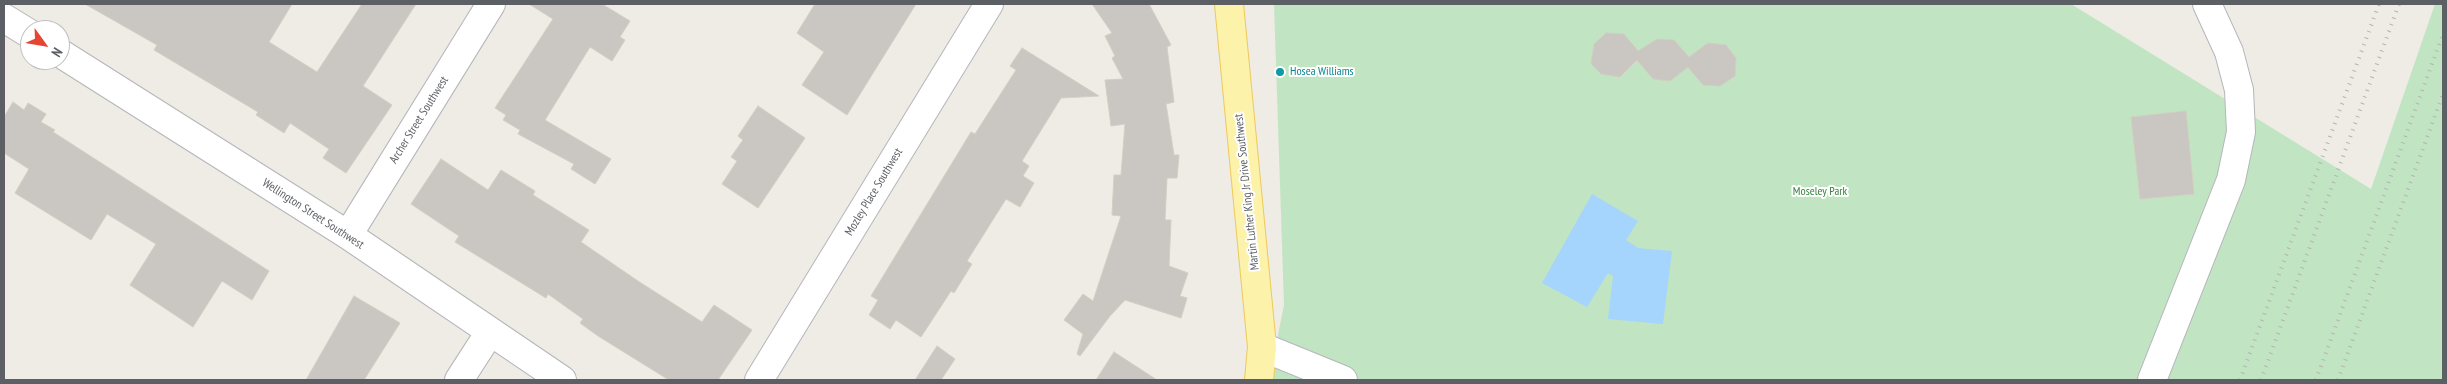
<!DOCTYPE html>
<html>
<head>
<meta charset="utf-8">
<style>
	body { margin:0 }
	#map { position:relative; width:2447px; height:384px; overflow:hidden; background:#eeece4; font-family:"PT Sans Narrow",sans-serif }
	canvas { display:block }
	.frame { position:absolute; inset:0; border:5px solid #5c5f64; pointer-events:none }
	.north { position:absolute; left:20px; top:20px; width:50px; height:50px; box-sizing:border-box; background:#fff; border:1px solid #bebfc1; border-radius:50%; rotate:122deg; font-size:14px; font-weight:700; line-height:20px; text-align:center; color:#5c5f64 }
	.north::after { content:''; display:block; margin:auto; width:18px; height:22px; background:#e64532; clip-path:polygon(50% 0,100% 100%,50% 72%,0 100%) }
</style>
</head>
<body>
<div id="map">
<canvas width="2447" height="384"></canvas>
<div class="frame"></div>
<div class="north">N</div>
</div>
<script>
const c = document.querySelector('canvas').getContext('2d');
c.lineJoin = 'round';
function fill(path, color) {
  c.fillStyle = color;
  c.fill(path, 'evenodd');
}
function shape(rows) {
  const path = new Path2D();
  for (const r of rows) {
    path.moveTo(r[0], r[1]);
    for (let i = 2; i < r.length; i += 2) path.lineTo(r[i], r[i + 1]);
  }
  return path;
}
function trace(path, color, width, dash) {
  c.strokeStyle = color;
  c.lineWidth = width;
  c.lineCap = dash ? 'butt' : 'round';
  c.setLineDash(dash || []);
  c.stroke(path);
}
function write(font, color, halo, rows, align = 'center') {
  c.font = font + ' "PT Sans Narrow",sans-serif';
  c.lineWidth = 4;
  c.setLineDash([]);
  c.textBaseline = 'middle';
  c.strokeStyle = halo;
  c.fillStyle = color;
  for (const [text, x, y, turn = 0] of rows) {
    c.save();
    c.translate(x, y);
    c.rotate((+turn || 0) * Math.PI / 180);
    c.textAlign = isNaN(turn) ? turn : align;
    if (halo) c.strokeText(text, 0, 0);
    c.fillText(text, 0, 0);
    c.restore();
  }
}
const green = shape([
	[1274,4,2071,4,2371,189,2435,4,2443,4,2443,380,1269,380,1284,305]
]);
const water = shape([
	[1592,194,1638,221,1626,240,1638,248,1672,251,1663,324,1608,319,1613,276,1608,273,1587,307,1542,283]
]);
const building = shape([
	[85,4,292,4,269,42,317,72,362,4,416,4,363,86,392,105,346,173,323,158,329,149,290,123,284,133,256,115,258,112,154,50,157,45,85,4],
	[529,4,602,4,630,21,620,37,625,40,612,61,590,47,545,120,611,159,595,184,571,169,574,164,518,134,520,130,503,120,506,115,495,108,553,19,529,4],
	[815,4,916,4,847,115,802,85,824,52,797,33,815,4],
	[1092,4,1149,4,1171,45,1167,47,1174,102,1166,104,1174,155,1179,155,1177,178,1167,178,1165,220,1171,220,1169,266,1188,273,1180,296,1187,298,1181,318,1125,300,1110,316,1080,356,1077,354,1083,334,1064,320,1083,294,1093,301,1121,216,1112,215,1114,175,1121,175,1125,124,1111,126,1105,80,1123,79,1112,58,1115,56,1105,36,1112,33,1092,4],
	[1606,33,1624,34,1638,51,1657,39,1674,40,1689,57,1708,43,1726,45,1736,58,1735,76,1720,86,1703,85,1688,67,1670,81,1653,79,1637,60,1620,77,1601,74,1591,64,1594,44,1606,33],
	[1022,48,1099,96,1061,98,1022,161,1029,166,1023,176,1034,183,1020,207,1006,199,967,261,972,264,954,293,951,291,921,337,896,320,890,329,869,315,878,300,871,296,971,132,975,134,1016,70,1010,66,1022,48],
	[13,102,24,110,28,103,46,114,41,122,55,130,53,132,269,271,252,300,222,281,193,327,130,285,156,244,107,214,91,240,15,193,29,169,4,153,4,117,13,102],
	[758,106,805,138,758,208,722,184,737,161,731,157,743,140,738,136,758,106],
	[2186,111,2194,194,2140,199,2131,117,2186,111],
	[441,159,488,190,501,170,535,191,533,195,589,230,581,242,638,281,702,322,714,305,752,330,718,380,669,380,598,336,580,323,583,319,548,294,546,298,455,242,459,236,411,204,441,159],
	[354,296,400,323,364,380,306,380,354,296],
	[937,346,955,359,941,380,915,380,937,346],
	[1114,352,1157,380,1096,380,1114,352]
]);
const minor = shape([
	[4,18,30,34],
	[60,53,348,235,562,380],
	[348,235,491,4],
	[1262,347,1343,380],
	[459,380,490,332],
	[759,380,989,4],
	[2152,380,2231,180,2241,132,2239,90,2229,52,2207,4]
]);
const major = shape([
	[1229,4,1262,347,1259,380]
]);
const rail = shape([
	[2240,380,2379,4],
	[2261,380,2399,4],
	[2316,380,2443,34],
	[2338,380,2443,94]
]);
const markers = [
	[1280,72,5,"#0f9aa8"]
];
const cultureNames = [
	["Hosea Williams",1290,72]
];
const streetNames = [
	["Archer Street Southwest",419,120,-58],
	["Mozley Place Southwest",874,192,-59],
	["Martin Luther King Jr Drive Southwest",1247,192,-96],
	["Wellington Street Southwest",313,214,33]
];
const parkNames = [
	["Moseley Park",1820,192]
];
fill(green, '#c1e5c2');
fill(water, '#a5d4fd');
fill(building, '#cac6c1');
trace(building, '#d3cec2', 1);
trace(minor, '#b4b6bb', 30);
trace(major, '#efc95c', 30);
trace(minor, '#fff', 28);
trace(major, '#fdf2aa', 28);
trace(rail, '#b3b3b4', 4, [1, 6]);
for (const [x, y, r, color] of markers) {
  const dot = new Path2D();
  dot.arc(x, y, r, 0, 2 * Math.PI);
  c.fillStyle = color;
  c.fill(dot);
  trace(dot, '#fff', 2);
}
write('12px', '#0d838f', '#fff', cultureNames, 'left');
write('12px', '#5c5f64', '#fff', streetNames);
write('12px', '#35823b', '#fff', parkNames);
</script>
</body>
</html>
